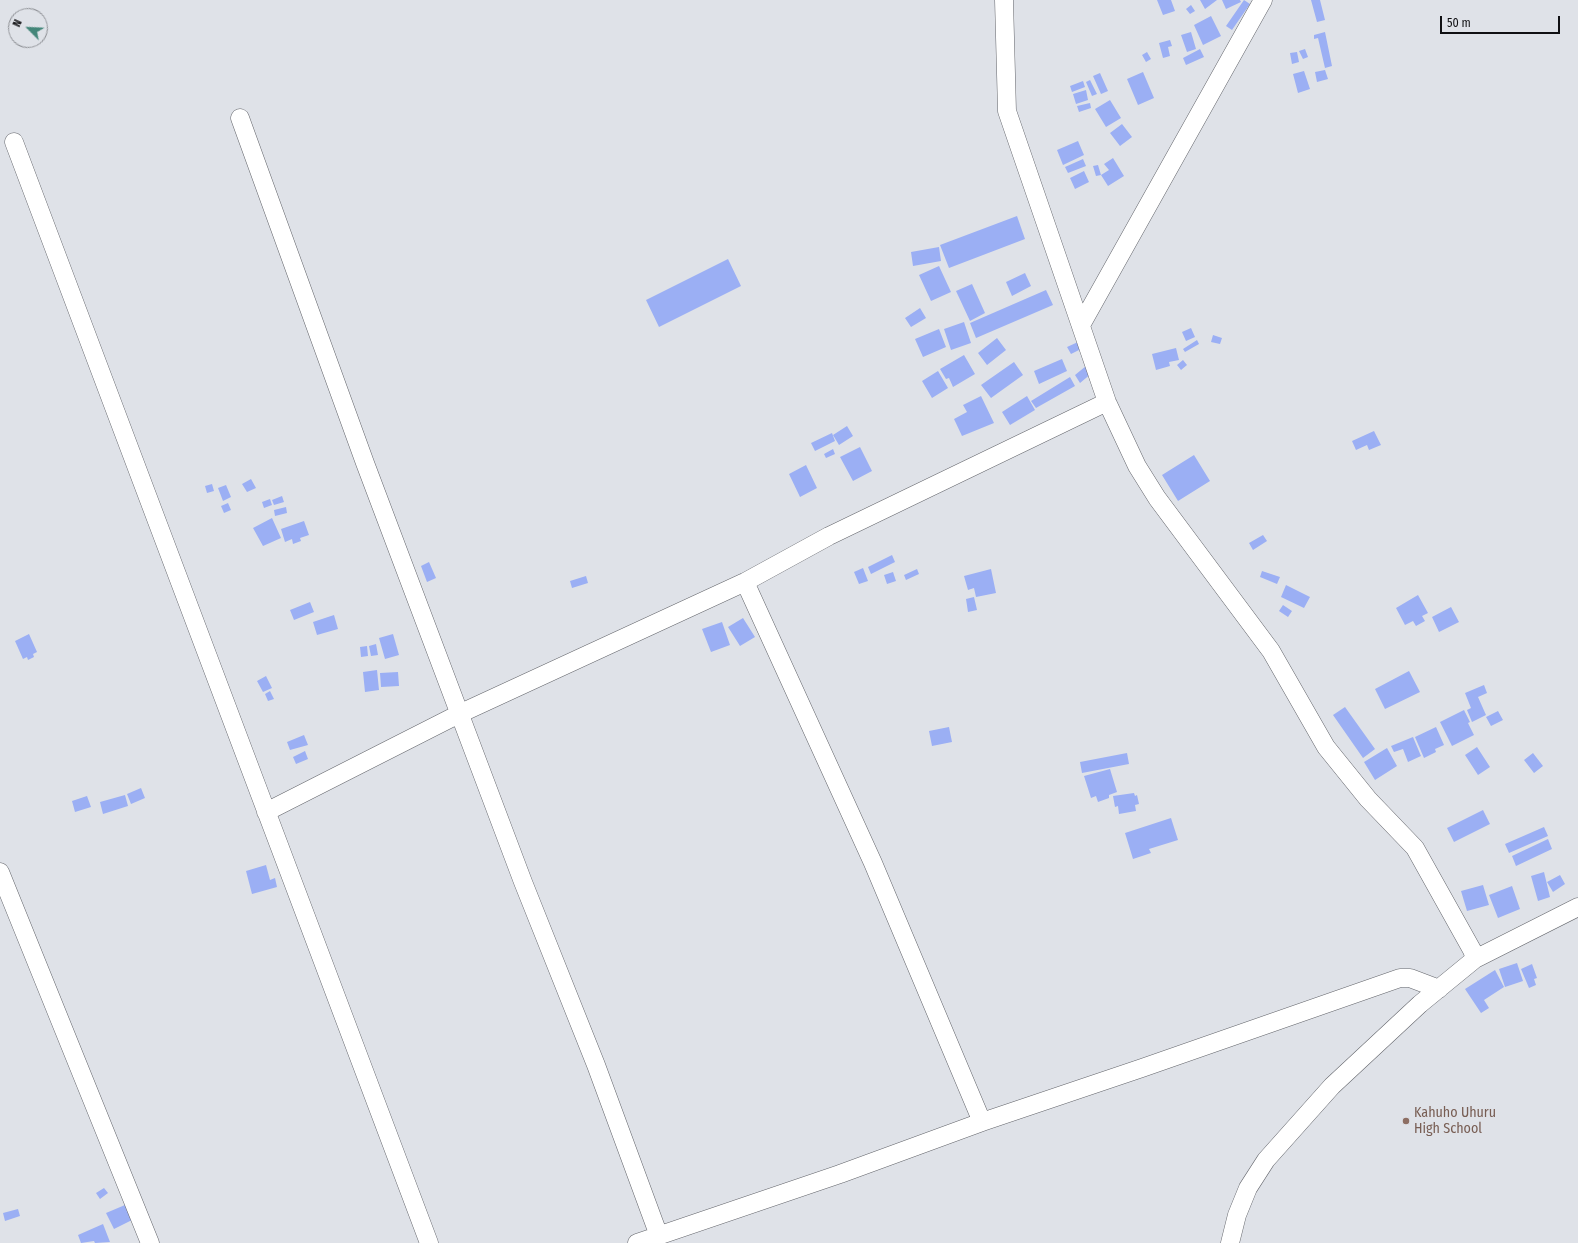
<!DOCTYPE html>
<html>
<head>
<meta charset="utf-8">
<style>
	body { margin:0 }
	#map { position:relative; width:1578px; height:1243px; overflow:hidden; background:#dfe2e8; font-family:"Fira Sans Condensed",sans-serif }
	canvas { display:block }
	.north { position:absolute; left:8px; top:8px; width:40px; height:40px; box-sizing:border-box; background:#dfe2e8; border:1px solid #8c8e93; border-radius:50%; rotate:294deg; font-size:11px; font-weight:700; line-height:16px; text-align:center; color:#101013 }
	.north::after { content:''; display:block; margin:auto; width:14px; height:18px; background:#438679; clip-path:polygon(50% 0,100% 100%,50% 72%,0 100%) }
	.scale { position:absolute; left:1440px; top:16px; width:120px; height:18px; box-sizing:border-box; border:2px solid #101013; border-top:0; padding-left:5px; font-size:12px; line-height:14px; white-space:nowrap; color:#101013; -webkit-text-stroke:3px #dfe2e8; paint-order:stroke }
</style>
</head>
<body>
<div id="map">
<canvas width="1578" height="1243"></canvas>
<div class="north">N</div>
<div class="scale">50 m</div>
</div>
<script>
const c = document.querySelector('canvas').getContext('2d');
c.lineJoin = 'round';
function fill(path, color) {
  c.fillStyle = color;
  c.fill(path, 'evenodd');
}
function shape(rows) {
  const path = new Path2D();
  for (const r of rows) {
    path.moveTo(r[0], r[1]);
    for (let i = 2; i < r.length; i += 2) path.lineTo(r[i], r[i + 1]);
  }
  return path;
}
function trace(path, color, width, dash) {
  c.strokeStyle = color;
  c.lineWidth = width;
  c.lineCap = dash ? 'butt' : 'round';
  c.setLineDash(dash || []);
  c.stroke(path);
}
function write(font, color, halo, rows, align = 'center') {
  c.font = font + ' "Fira Sans Condensed",sans-serif';
  c.lineWidth = 3;
  c.setLineDash([]);
  c.textBaseline = 'middle';
  c.strokeStyle = halo;
  c.fillStyle = color;
  for (const [text, x, y, turn = 0] of rows) {
    c.save();
    c.translate(x, y);
    c.rotate((+turn || 0) * Math.PI / 180);
    c.textAlign = isNaN(turn) ? turn : align;
    if (halo) c.strokeText(text, 0, 0);
    c.fillText(text, 0, 0);
    c.restore();
  }
}
const building = shape([
	[1157,0,1171,0,1175,11,1163,15],
	[1200,0,1217,0,1205,9],
	[1222,0,1240,0,1241,2,1226,9],
	[1244,0,1250,4,1232,30,1226,26],
	[1311,0,1320,0,1325,20,1317,22],
	[1191,5,1195,11,1190,14,1186,9],
	[1211,16,1221,36,1203,45,1194,25],
	[1191,32,1196,49,1187,52,1181,35],
	[1325,32,1332,66,1325,68,1318,38,1314,39,1314,35],
	[1170,40,1172,46,1168,47,1170,56,1163,58,1159,43],
	[1200,49,1204,57,1186,65,1183,58],
	[1305,49,1308,57,1303,59,1299,51],
	[1147,52,1151,59,1146,62,1142,55],
	[1297,52,1299,62,1292,64,1290,53],
	[1325,70,1328,79,1317,82,1315,72],
	[1304,71,1310,89,1298,93,1293,74],
	[1143,72,1154,98,1138,105,1127,79],
	[1100,73,1108,91,1101,94,1093,76],
	[1090,80,1097,94,1092,96,1086,82],
	[1083,81,1085,87,1072,92,1070,86],
	[1086,90,1088,100,1076,104,1073,94],
	[1110,100,1121,118,1106,127,1095,109],
	[1090,103,1091,108,1079,112,1077,106],
	[1122,124,1132,137,1120,146,1110,133],
	[1078,141,1084,155,1063,165,1057,150],
	[1113,158,1124,176,1108,186,1101,175,1109,170,1104,164],
	[1083,159,1086,166,1068,173,1065,167],
	[1098,165,1101,175,1096,176,1093,166],
	[1084,171,1089,182,1075,189,1070,178],
	[1017,216,1025,239,949,268,940,245],
	[939,247,941,261,913,266,911,252],
	[728,259,741,286,659,327,646,300],
	[939,266,951,292,931,301,919,275],
	[1025,273,1031,286,1012,296,1006,282],
	[972,284,985,313,970,321,956,291],
	[1046,290,1053,305,976,338,970,323],
	[920,308,926,318,911,327,905,318],
	[964,322,971,343,951,350,944,329],
	[1191,328,1195,337,1186,341,1182,332],
	[939,329,946,347,923,357,915,339],
	[1213,335,1222,338,1220,344,1211,342],
	[997,338,1006,350,987,365,978,353],
	[1197,340,1199,344,1185,352,1183,349],
	[1078,342,1081,349,1071,354,1067,347],
	[1176,348,1179,360,1169,362,1170,366,1156,370,1152,354],
	[964,355,975,374,953,387,949,378,946,379,940,369],
	[1062,359,1067,371,1039,384,1034,371],
	[1183,360,1187,365,1181,370,1177,365],
	[1014,362,1023,375,991,398,981,385],
	[1086,366,1092,373,1080,383,1075,375],
	[938,371,948,388,932,398,922,381],
	[1070,377,1075,386,1036,408,1031,401],
	[981,396,994,423,962,436,954,419,967,412,963,405],
	[1027,396,1035,410,1010,425,1002,412],
	[847,426,853,436,839,445,833,435],
	[1374,431,1381,445,1369,450,1367,445,1356,450,1352,441],
	[832,433,835,441,815,451,811,443],
	[860,447,872,471,853,481,840,457],
	[833,449,835,454,826,458,824,454],
	[1194,455,1210,481,1178,501,1162,475],
	[806,465,817,488,800,497,789,474],
	[251,479,256,488,247,492,242,484],
	[212,484,214,491,207,493,205,486],
	[226,485,231,497,223,501,218,488],
	[282,496,284,502,274,505,272,500],
	[270,499,272,505,264,508,262,502],
	[228,503,231,510,224,513,221,506],
	[286,507,287,513,275,516,274,510],
	[272,518,281,538,263,546,253,528],
	[304,521,309,535,300,538,301,541,293,544,292,539,285,542,281,529],
	[1263,535,1267,541,1253,550,1249,543],
	[892,555,895,562,871,574,868,567],
	[429,562,436,578,427,582,421,566],
	[863,568,868,581,859,584,854,572],
	[917,569,919,574,906,580,904,575],
	[991,569,996,593,976,597,974,588,968,590,964,576],
	[1262,571,1280,577,1277,584,1260,577],
	[893,572,896,581,887,584,884,575],
	[586,576,588,583,572,588,570,581],
	[1286,585,1310,597,1304,608,1281,597],
	[1418,595,1428,613,1422,616,1425,621,1416,626,1413,621,1405,625,1396,608],
	[974,597,977,610,968,612,966,599],
	[310,602,314,612,294,620,290,610],
	[1283,605,1292,611,1288,617,1279,611],
	[1451,607,1459,622,1439,632,1432,617],
	[334,615,338,629,317,635,313,622],
	[743,618,755,637,740,646,728,627],
	[722,622,730,645,711,652,702,629],
	[29,634,37,652,33,654,34,657,28,660,27,657,23,659,15,641],
	[393,634,399,655,385,659,379,638],
	[376,644,378,655,371,656,369,646],
	[367,646,368,656,361,657,360,647],
	[377,670,379,690,365,692,363,672],
	[1409,671,1420,692,1385,709,1375,689],
	[398,672,399,686,381,687,380,673],
	[266,676,272,688,263,692,257,681],
	[1484,685,1487,693,1478,697,1486,715,1472,722,1467,710,1471,708,1465,693],
	[270,691,274,699,268,701,265,694],
	[1345,707,1375,749,1363,758,1333,715],
	[1464,710,1470,722,1468,723,1474,735,1452,746,1440,722],
	[1498,711,1503,720,1491,726,1486,717],
	[949,727,952,742,932,746,929,731],
	[1436,727,1444,745,1435,749,1436,752,1424,758,1415,737],
	[304,735,308,745,290,750,287,742],
	[1413,737,1421,756,1408,762,1403,749,1394,752,1391,746],
	[1477,747,1490,767,1478,775,1465,755],
	[1387,748,1397,766,1375,780,1364,762],
	[305,751,308,759,296,764,293,757],
	[1127,753,1129,764,1082,773,1080,762],
	[1533,753,1543,766,1534,773,1524,760],
	[1110,769,1117,792,1109,795,1109,798,1098,802,1096,796,1091,798,1084,776],
	[141,788,145,798,131,804,127,794],
	[1134,793,1135,796,1137,795,1139,804,1135,805,1136,811,1119,814,1118,806,1115,807,1113,796],
	[125,795,128,806,103,814,100,802],
	[87,796,91,807,75,812,72,801],
	[1483,810,1490,824,1454,842,1447,828],
	[1171,818,1178,840,1149,849,1151,853,1133,859,1125,833],
	[1544,827,1548,836,1509,853,1505,844],
	[1548,839,1552,849,1516,866,1512,856],
	[266,865,270,880,275,878,277,887,252,894,246,871],
	[1544,872,1550,897,1538,901,1531,876],
	[1560,875,1565,884,1553,892,1547,882],
	[1483,885,1489,905,1467,911,1461,891],
	[1512,886,1520,909,1498,918,1489,895],
	[1517,963,1523,981,1505,987,1499,969],
	[1532,964,1537,978,1534,979,1536,985,1529,988,1521,969],
	[1495,970,1504,987,1484,1000,1489,1008,1481,1013,1465,989],
	[104,1188,108,1193,100,1199,96,1193],
	[125,1205,132,1220,114,1229,106,1213],
	[18,1209,20,1216,5,1221,3,1213],
	[103,1224,110,1242,95,1243,94,1241,81,1243,78,1235]
]);
const minor = shape([
	[1004,0,1007,111,1107,402,1137,466,1157,498,1271,651,1326,747,1368,799,1415,848,1472,950,1475,959],
	[240,118,365,463,523,882,596,1065,659,1236],
	[14,142,429,1243],
	[1081,325,1263,0],
	[745,582,873,863,982,1122],
	[266,812,459,714,745,582,829,536,1107,402],
	[0,872,150,1243],
	[637,1243,840,1174,982,1122,1142,1068,1400,978,1410,978,1439,989],
	[1230,1243,1237,1215,1248,1188,1266,1160,1332,1086,1420,1004,1475,959,1578,907]
]);
const markers = [
	[1406,1121,4,"#8d6e63"]
];
const educationNames = [
	["Kahuho Uhuru",1414,1113],
	["High School",1414,1129]
];
fill(building, '#9baff4');
trace(minor, '#63656b', 19);
trace(minor, '#fff', 18);
for (const [x, y, r, color] of markers) {
  const dot = new Path2D();
  dot.arc(x, y, r, 0, 2 * Math.PI);
  c.fillStyle = color;
  c.fill(dot);
  trace(dot, '#dfe2e8', 1.5);
}
write('14px', '#785e54', '#dfe2e8', educationNames, 'left');
</script>
</body>
</html>
